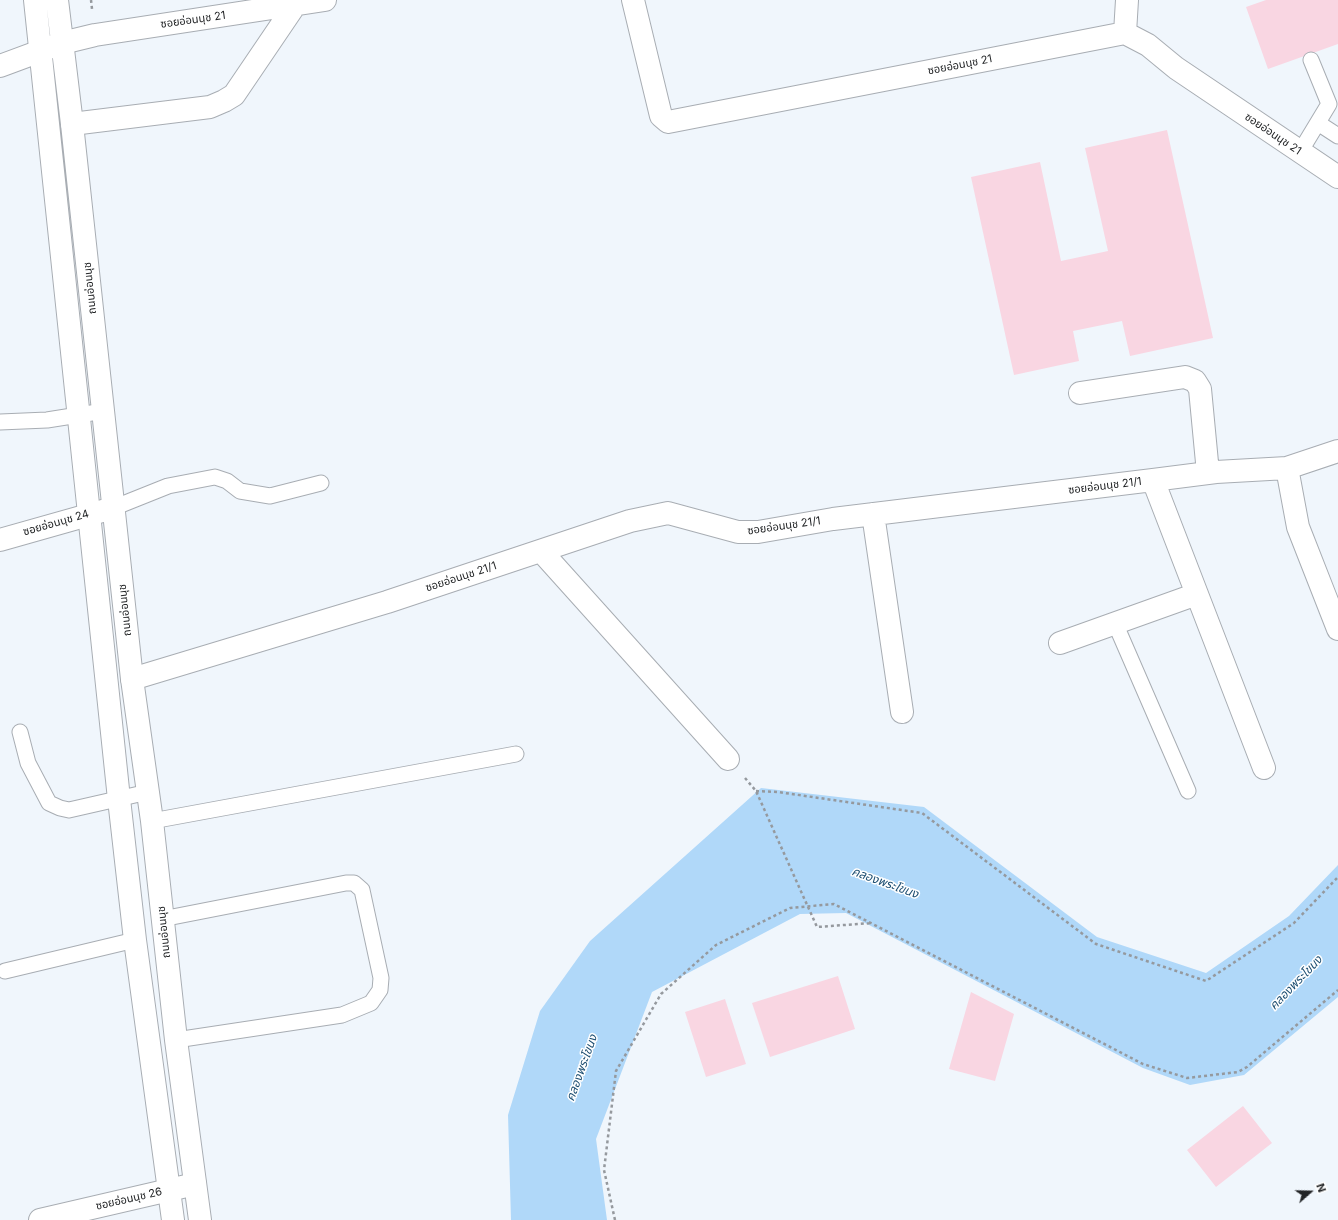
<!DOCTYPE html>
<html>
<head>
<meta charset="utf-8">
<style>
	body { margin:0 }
	#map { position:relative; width:1338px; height:1220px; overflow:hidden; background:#f0f6fc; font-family:Inter,sans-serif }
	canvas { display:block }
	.north { position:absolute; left:1290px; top:1172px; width:40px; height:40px; -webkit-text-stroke:3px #fff; paint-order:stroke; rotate:70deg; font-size:11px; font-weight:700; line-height:16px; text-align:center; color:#222426 }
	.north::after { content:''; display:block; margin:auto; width:14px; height:18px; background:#222426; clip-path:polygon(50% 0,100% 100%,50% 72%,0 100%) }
</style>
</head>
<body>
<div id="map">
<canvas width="1338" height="1220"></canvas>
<div class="north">N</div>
</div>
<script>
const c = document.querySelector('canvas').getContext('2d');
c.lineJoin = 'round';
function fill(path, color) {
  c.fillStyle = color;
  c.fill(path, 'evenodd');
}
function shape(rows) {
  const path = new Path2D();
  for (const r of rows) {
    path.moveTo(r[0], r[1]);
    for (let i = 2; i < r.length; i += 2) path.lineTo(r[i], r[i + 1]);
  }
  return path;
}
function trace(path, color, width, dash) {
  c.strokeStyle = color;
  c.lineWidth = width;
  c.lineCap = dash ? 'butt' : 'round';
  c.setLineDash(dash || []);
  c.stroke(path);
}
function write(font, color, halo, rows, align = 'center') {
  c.font = font + ' Inter,"Noto Sans Thai",sans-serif';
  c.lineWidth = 3;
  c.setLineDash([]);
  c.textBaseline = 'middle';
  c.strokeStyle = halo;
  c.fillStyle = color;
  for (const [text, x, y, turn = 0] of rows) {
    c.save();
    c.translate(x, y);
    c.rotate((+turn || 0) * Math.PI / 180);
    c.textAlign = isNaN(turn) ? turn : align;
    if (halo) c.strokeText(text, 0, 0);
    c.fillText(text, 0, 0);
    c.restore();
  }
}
const water = shape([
	[761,788,924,807,1097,937,1206,973,1289,916,1338,865,1338,997,1244,1075,1190,1085,1143,1068,846,913,800,914,652,992,596,1139,607,1220,511,1220,508,1115,540,1011,590,941]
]);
const building = shape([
	[1266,0,1338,0,1338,44,1268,69,1246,7],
	[1167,130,1213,338,1130,356,1122,321,1073,331,1079,361,1014,375,971,177,1040,162,1061,261,1108,251,1085,148],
	[838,976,855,1029,770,1057,752,1003],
	[971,992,1014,1014,995,1081,949,1069],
	[725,999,746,1064,706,1077,685,1012],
	[1243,1106,1272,1143,1216,1187,1187,1150]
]);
const path = shape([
	[91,0,92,9],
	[745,778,756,791,817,927,872,923],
	[756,791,778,792,922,813,1096,944,1206,981,1294,923,1338,877],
	[615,1220,604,1170,616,1071,661,994,716,945,790,908,834,904,1143,1064,1187,1078,1238,1072,1247,1067,1338,990]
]);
const lane = shape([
	[1318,123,1338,136],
	[1300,152,1329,104,1311,60],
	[0,422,47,420,104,411],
	[113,508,168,486,215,477,227,481,240,491,270,496,321,483],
	[1115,623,1188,791],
	[20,732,28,763,49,803,60,808,69,810,148,792],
	[152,821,516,754],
	[162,919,346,883,354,883,362,890,381,978,380,990,371,1003,342,1015,176,1040],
	[5,971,135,940]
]);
const street = shape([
	[633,0,661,116,668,122,1125,33,1148,45,1176,68,1338,177],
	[1125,33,1127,0],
	[0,66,62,43,95,35,325,0],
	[72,124,210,107,224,101,234,95,295,5],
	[1080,393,1185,377,1195,381,1200,389,1208,473],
	[1287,468,1298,527,1338,629],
	[1153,480,1264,768],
	[873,514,902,712],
	[0,540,113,508],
	[541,551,728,759],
	[1060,643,1197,594],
	[132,679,387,602,630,521,668,513,738,532,758,532,833,519,1153,480,1216,472,1287,468,1338,451],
	[40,1220,195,1184]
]);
const primary = shape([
	[35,0,119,799,135,940,173,1220],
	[57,0,72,124,132,679,152,821,176,1040,200,1220]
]);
const streetNames = [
	["ซอยอ่อนนุช 21",193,20,-8],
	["ซอยอ่อนนุช 21",960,65,-11],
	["ซอยอ่อนนุช 21",1273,134,34],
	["ถนนอ่อนนุช",90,288,-96],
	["ซอยอ่อนนุช 21/1",1105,486,-7],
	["ซอยอ่อนนุช 24",56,523,-16],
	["ซอยอ่อนนุช 21/1",784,526,-8],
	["ซอยอ่อนนุช 21/1",461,577,-18],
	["ถนนอ่อนนุช",125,610,-96],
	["ถนนอ่อนนุช",164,932,-96],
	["ซอยอ่อนนุช 26",129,1199,-13]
];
const waterNames = [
	["คลองพระโขนง",885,883,20],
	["คลองพระโขนง",1296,983,-46],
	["คลองพระโขนง",582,1068,-70]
];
fill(water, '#b0d8f9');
fill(building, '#f9d6e2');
trace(lane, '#a8adb3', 17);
trace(street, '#a8adb3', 24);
trace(primary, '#a8adb3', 24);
trace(path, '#95999e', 2.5, [3, 3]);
trace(lane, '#fff', 15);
trace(street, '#fff', 22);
trace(primary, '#fff', 22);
write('11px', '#222426', '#fff', streetNames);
write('italic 12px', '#1b4d71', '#fff', waterNames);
</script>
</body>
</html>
